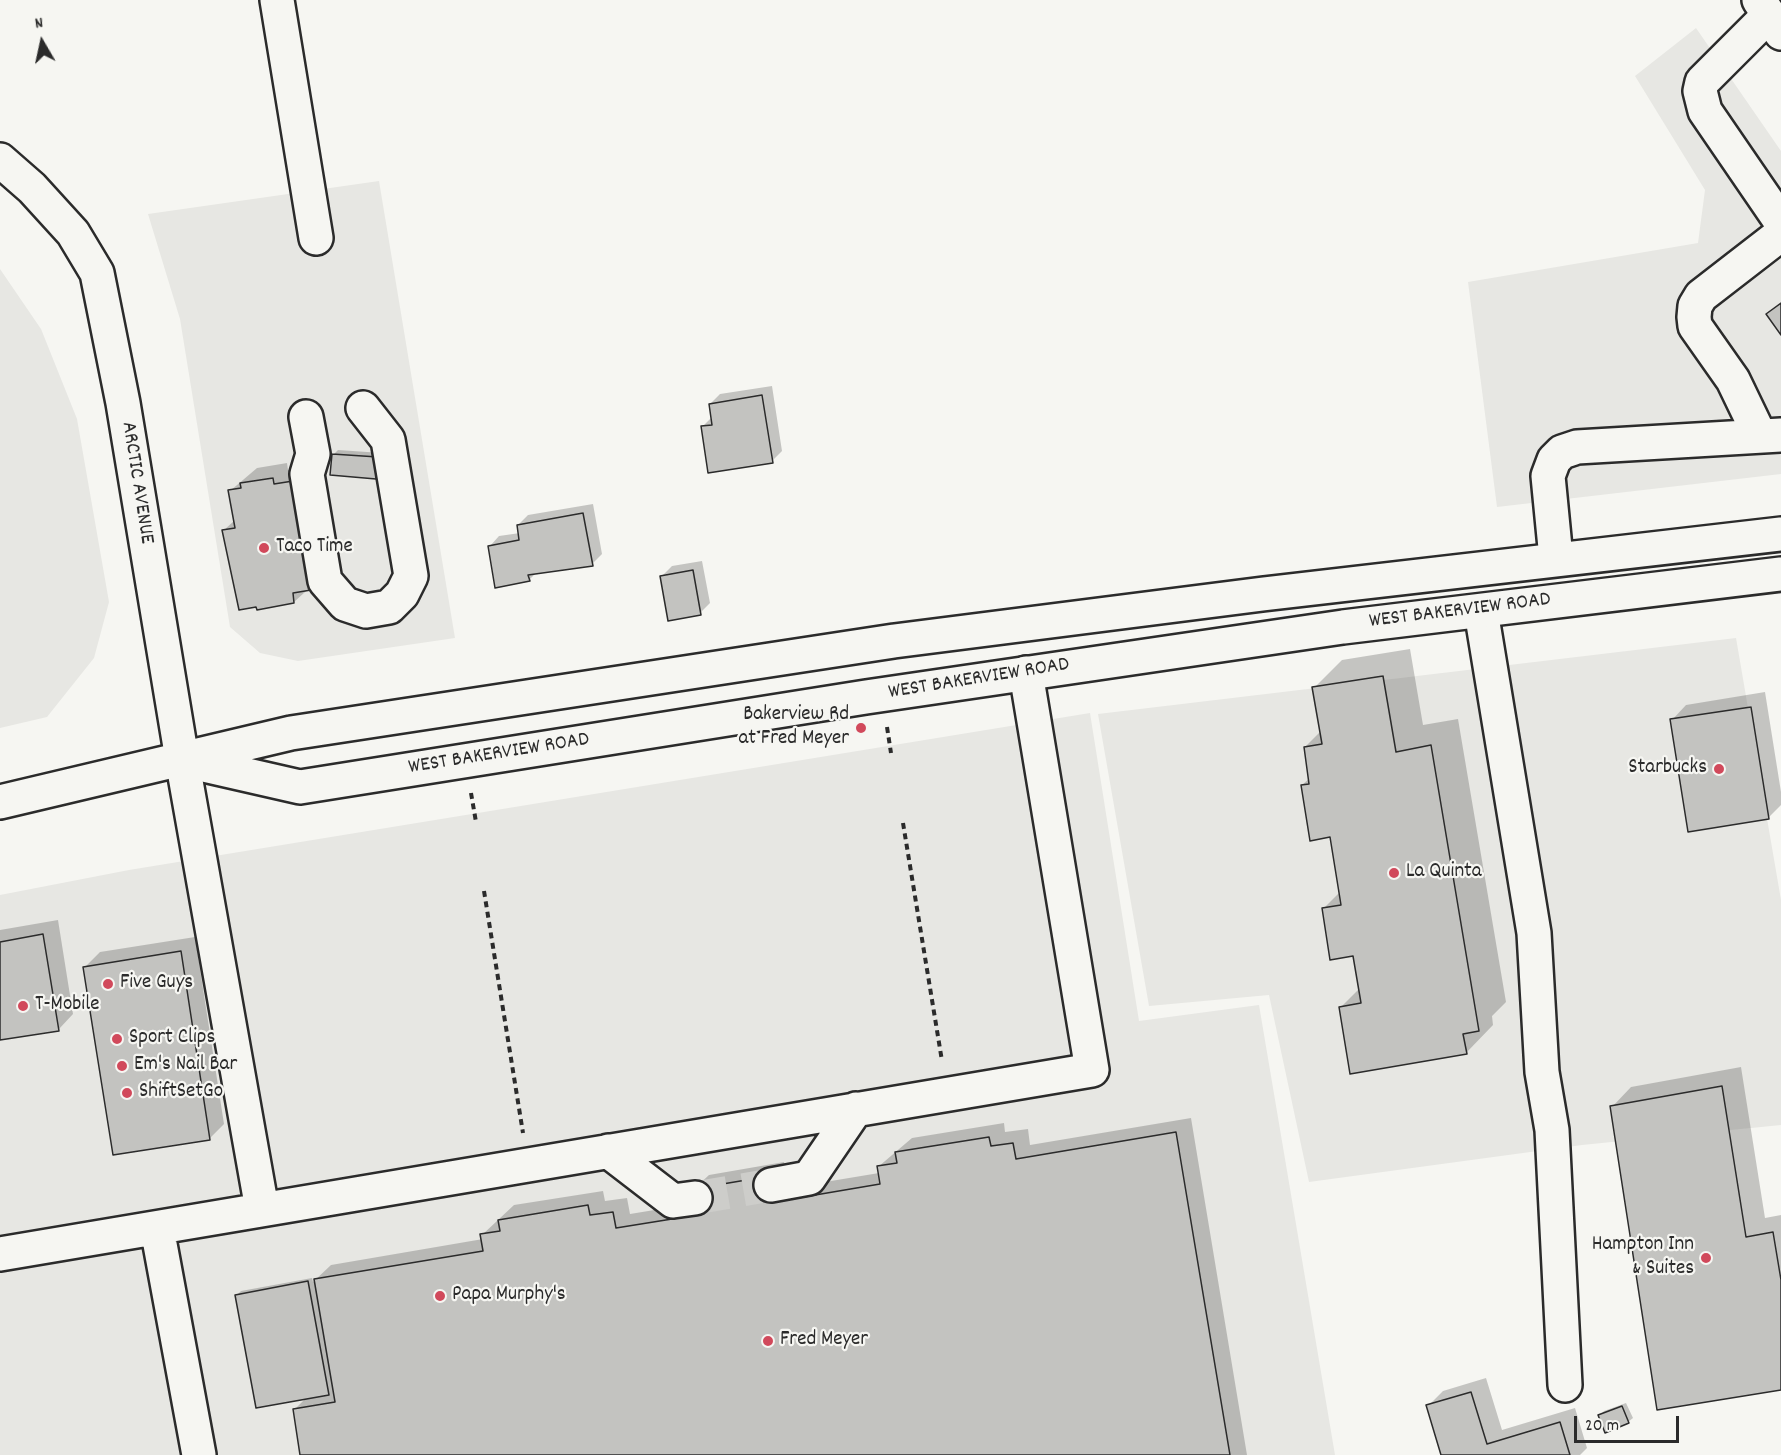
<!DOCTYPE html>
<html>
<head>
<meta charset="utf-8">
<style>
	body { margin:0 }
	#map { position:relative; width:1781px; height:1455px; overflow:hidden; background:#f6f6f2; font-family:Dekko,sans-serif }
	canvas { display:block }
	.north { position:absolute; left:12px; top:12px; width:60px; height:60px; -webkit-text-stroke:4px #f6f6f2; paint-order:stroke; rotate:351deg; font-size:16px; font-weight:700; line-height:24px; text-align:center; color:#2b2b2b }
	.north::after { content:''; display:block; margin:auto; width:21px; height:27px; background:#2b2b2b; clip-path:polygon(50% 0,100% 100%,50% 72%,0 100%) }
	.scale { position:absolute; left:1574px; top:1416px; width:105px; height:27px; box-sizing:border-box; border:3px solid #2b2b2b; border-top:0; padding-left:8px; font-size:18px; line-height:21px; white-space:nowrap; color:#2b2b2b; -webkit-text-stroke:4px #f6f6f2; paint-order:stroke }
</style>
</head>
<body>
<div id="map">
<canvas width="1781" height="1455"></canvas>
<div class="north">N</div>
<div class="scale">20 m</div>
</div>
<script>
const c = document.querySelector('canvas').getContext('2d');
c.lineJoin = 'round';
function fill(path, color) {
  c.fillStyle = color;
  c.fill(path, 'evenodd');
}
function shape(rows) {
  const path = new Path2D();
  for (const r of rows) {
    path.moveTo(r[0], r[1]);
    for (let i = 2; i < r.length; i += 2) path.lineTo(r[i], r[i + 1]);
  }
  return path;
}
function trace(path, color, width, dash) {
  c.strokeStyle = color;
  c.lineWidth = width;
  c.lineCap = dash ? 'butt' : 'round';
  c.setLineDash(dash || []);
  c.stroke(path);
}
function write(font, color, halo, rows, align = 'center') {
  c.font = font + ' Dekko,sans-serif';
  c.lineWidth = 4.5;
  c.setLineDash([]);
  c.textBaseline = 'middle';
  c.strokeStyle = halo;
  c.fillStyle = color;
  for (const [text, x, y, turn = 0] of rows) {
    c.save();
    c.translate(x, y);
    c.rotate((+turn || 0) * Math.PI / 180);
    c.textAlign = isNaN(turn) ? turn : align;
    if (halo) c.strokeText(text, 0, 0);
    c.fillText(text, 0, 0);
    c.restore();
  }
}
const built = shape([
	[1696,28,1781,151,1781,474,1497,507,1468,282,1698,243,1705,190,1635,76],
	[379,181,455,638,298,661,260,653,230,627,180,319,148,214],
	[0,269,41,329,77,419,109,602,94,658,47,717,0,728],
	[1736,638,1781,900,1781,1125,1582,1145,1309,1182,1269,995,1149,1006,1098,714],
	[1090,713,1139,1021,1259,1005,1335,1455,0,1455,0,895,129,870]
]);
const shadow = shape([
	[772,386,782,451,772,461,702,427,712,417,710,404,720,394],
	[338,450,382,453,380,473,376,477,333,455],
	[287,463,288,470,307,467,325,574,294,602,223,531,235,520,230,491,257,468],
	[593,504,602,554,592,564,537,572,529,580,490,546,499,536,520,533,518,525,528,515],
	[702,561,710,603,700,613,662,576,672,566],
	[1410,649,1423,725,1458,719,1506,1002,1492,1016,1493,1025,1466,1053,1341,1007,1360,988,1354,954,1323,909,1341,891,1332,836,1302,785,1310,778,1305,747,1321,731,1314,688,1342,660],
	[1765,692,1781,792,1781,805,1768,818,1672,720,1686,705],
	[58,920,73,1014,59,1029,0,1039,0,930],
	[195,937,224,1124,209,1139,85,967,100,952],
	[1741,1067,1765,1218,1781,1215,1781,1388,1612,1107,1631,1087],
	[1191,1118,1247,1455,302,1455,294,1410,307,1397,237,1295,241,1291,312,1278,313,1282,331,1265,483,1239,482,1235,514,1205,603,1191,605,1201,627,1198,630,1214,697,1203,694,1189,709,1175,784,1162,789,1188,879,1173,878,1167,912,1138,1004,1123,1005,1132,1028,1129,1030,1145],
	[1486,1378,1502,1430,1575,1408,1587,1448,1580,1455,1443,1455,1428,1406,1443,1391],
	[1626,1403,1633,1418,1628,1422,1599,1416,1604,1411]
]);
const building = shape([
	[1781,303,1781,335,1766,314,1781,303],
	[762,395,773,463,708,473,701,426,712,425,709,404,762,395],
	[332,454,378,457,376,479,330,475,332,454],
	[273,478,274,484,293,481,311,590,293,593,294,603,257,610,256,607,239,610,222,530,235,528,228,490,241,488,240,483,273,478],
	[583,513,593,566,528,575,530,581,495,588,488,546,519,540,517,525,583,513],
	[693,570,701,615,668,621,660,576,693,570],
	[1383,676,1396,752,1431,745,1479,1031,1463,1034,1467,1054,1350,1074,1339,1007,1361,1003,1353,956,1330,960,1322,908,1341,905,1330,837,1310,841,1301,785,1309,784,1304,747,1322,744,1312,687,1383,676],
	[1751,707,1769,819,1688,832,1670,719,1751,707],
	[43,934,59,1031,0,1040,0,942,43,934],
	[181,951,210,1140,113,1155,83,967,181,951],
	[1722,1086,1746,1237,1773,1232,1781,1280,1781,1390,1657,1410,1610,1106,1722,1086],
	[1176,1132,1230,1455,300,1455,293,1409,335,1402,314,1279,483,1251,480,1234,500,1231,498,1220,588,1205,590,1215,613,1212,616,1228,697,1215,693,1189,770,1176,774,1202,880,1184,877,1166,897,1163,895,1152,989,1137,991,1146,1013,1143,1016,1159,1176,1132],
	[308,1281,329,1395,256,1408,235,1295,308,1281],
	[1471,1392,1487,1444,1560,1422,1570,1455,1441,1455,1426,1405,1471,1392],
	[1622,1406,1629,1423,1605,1433,1598,1415,1622,1406]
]);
const minorTunnel = shape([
	[695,1198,771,1185]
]);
const path = shape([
	[887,727,891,753],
	[471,793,476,822],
	[903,823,942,1061],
	[484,891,523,1133]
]);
const minor = shape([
	[277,0,316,238],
	[1769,15,1702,82,1700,91,1705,111,1781,222],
	[0,160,32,188,73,233,97,273,123,403,182,759,262,1209],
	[306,417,313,454,307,474,325,581,345,604,366,611,389,607,402,594,411,576,388,440,363,408],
	[1759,434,1733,380,1695,326,1694,317,1695,306,1701,296,1781,234],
	[1556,558,1548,476,1554,460,1562,452,1577,447,1781,435],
	[1481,611,1534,933,1542,1072,1552,1130,1565,1385],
	[608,1151,673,1201,695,1198],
	[771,1185,809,1178,856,1109],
	[157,1228,199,1455],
	[0,1254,1092,1070,1026,673]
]);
const major = shape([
	[1759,0,1781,33],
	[186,761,300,787,866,697,1343,627,1781,574],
	[0,802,291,733,894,641,1263,594,1781,534]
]);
const markers = [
	[264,548,6,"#d1495b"],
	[861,728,6,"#d1495b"],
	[1719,769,6,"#d1495b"],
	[1394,873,6,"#d1495b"],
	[108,984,6,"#d1495b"],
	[23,1006,6,"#d1495b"],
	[117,1039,6,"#d1495b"],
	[122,1066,6,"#d1495b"],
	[127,1093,6,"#d1495b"],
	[1706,1258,6,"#d1495b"],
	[440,1296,6,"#d1495b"],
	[768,1341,6,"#d1495b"]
];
const streetNames = [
	["ARCTIC AVENUE",136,483,81],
	["WEST BAKERVIEW ROAD",1460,612,-7],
	["WEST BAKERVIEW ROAD",979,680,-9],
	["WEST BAKERVIEW ROAD",499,755,-9]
];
const poiNames = [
	["Taco Time",276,548],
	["Bakerview Rd",849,716,"right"],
	["at Fred Meyer",849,740,"right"],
	["Starbucks",1707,769,"right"],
	["La Quinta",1406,873],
	["Five Guys",120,984],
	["T-Mobile",35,1006],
	["Sport Clips",129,1039],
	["Em's Nail Bar",134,1066],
	["ShiftSetGo",139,1093],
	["Hampton Inn",1694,1246,"right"],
	["& Suites",1694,1270,"right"],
	["Papa Murphy's",452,1296],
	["Fred Meyer",780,1341]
];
fill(built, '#e7e7e3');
fill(shadow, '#0003');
fill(building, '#c3c3c0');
trace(building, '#2b2b2b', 1.5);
trace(minorTunnel, '#cdcdca', 33, [33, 16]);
trace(minor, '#2b2b2b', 38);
trace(major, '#2b2b2b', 38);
trace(path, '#2b2b2b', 4, [6, 4.5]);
trace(minor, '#f6f6f2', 33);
trace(major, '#f6f6f2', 33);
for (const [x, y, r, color] of markers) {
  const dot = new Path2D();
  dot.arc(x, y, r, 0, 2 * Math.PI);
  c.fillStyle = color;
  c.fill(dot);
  trace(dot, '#f6f6f2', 2);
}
write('21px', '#2b2b2b', '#f6f6f2', streetNames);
write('21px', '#2b2b2b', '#f6f6f2', poiNames, 'left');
</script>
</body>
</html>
